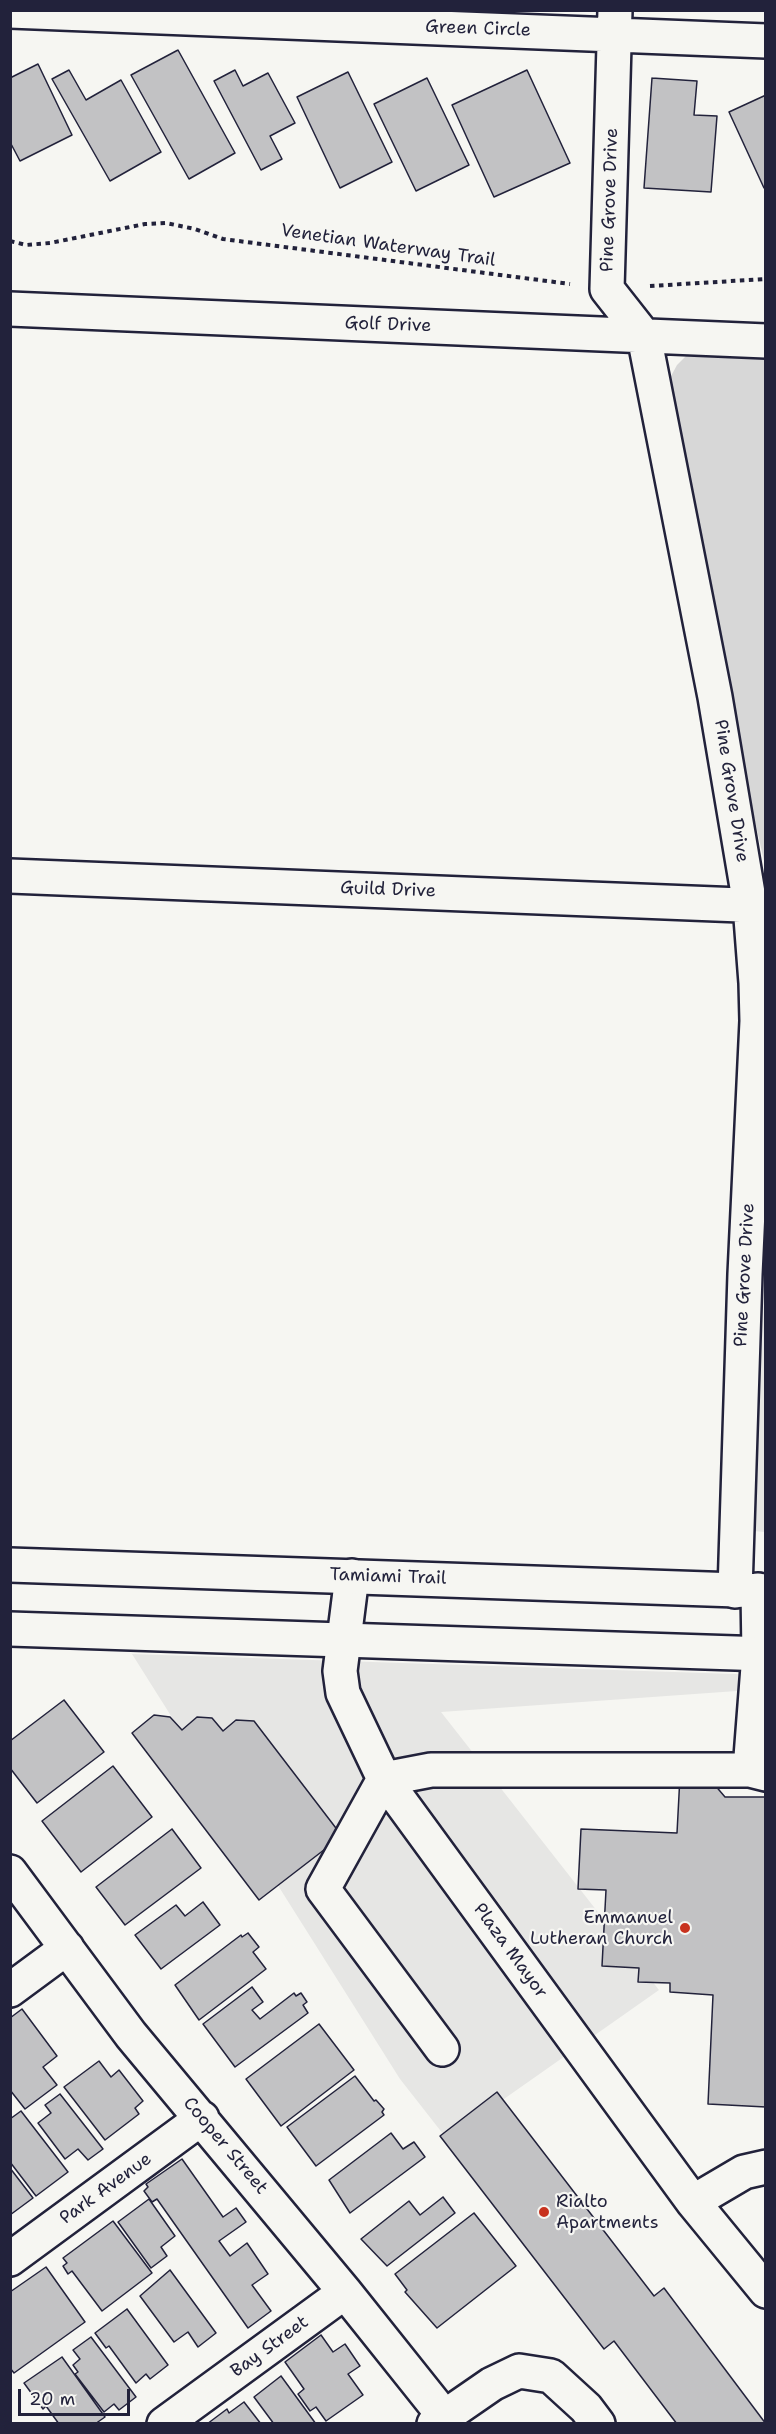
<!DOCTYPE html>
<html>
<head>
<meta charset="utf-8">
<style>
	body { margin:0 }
	#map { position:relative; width:776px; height:2434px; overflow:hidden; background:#f6f6f2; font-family:"Shantell Sans",sans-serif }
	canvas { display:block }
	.frame { position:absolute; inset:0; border:12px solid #22223b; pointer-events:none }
	.scale { position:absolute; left:18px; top:2389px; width:112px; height:27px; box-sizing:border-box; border:3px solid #22223b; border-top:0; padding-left:8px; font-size:18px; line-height:21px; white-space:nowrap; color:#22223b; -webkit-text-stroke:4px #f6f6f2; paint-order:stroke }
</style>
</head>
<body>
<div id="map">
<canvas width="776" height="2434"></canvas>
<div class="frame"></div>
<div class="scale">20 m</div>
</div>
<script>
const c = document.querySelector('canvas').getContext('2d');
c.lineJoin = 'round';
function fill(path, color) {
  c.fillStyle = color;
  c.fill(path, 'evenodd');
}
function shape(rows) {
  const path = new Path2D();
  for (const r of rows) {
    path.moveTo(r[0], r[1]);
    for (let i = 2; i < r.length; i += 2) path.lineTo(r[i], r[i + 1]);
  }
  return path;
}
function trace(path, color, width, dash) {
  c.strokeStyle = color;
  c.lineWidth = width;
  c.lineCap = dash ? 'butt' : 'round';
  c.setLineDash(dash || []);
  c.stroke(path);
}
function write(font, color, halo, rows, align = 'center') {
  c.font = font + ' "Shantell Sans",sans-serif';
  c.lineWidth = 4.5;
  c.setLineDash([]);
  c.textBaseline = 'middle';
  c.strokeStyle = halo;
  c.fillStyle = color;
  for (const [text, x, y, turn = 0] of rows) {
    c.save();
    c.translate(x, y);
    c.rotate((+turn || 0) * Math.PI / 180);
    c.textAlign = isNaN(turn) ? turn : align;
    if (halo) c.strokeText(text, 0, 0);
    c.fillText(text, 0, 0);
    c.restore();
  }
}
const built = shape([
	[761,1171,766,1171,765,1532,753,1531],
	[132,1654,765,1675,765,1689,441,1712,659,1990,447,2139,400,2079]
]);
const green = shape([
	[704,351,765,353,765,865,739,752,670,378,677,365,687,355]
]);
const building = shape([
	[178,50,235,153,189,179,131,75,178,50],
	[38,64,72,135,20,161,10,142,10,78,38,64],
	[69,70,86,100,121,80,161,152,110,181,52,79,69,70],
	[235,70,243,86,268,73,295,123,270,136,282,159,261,170,214,81,235,70],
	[527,70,570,163,494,197,452,105,527,70],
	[348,72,392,162,340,188,297,97,348,72],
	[427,78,469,165,416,191,374,104,427,78],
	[652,78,697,81,694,115,717,116,711,192,644,188,652,78],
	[766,95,766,187,764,188,729,112,766,95],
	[64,1700,104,1752,37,1803,10,1768,10,1741,64,1700],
	[154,1715,170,1717,182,1730,197,1717,212,1718,223,1731,236,1720,254,1721,342,1836,259,1900,132,1733,154,1715],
	[113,1766,152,1817,81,1872,42,1821,113,1766],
	[680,1776,708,1777,725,1797,766,1797,766,2107,708,2104,713,1995,670,1992,670,1983,638,1982,639,1968,602,1966,606,1890,578,1889,581,1829,677,1833,680,1776],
	[172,1829,201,1868,125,1925,96,1887,172,1829],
	[203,1902,220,1925,161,1969,135,1935,176,1905,185,1916,203,1902],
	[248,1933,259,1947,253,1952,266,1969,199,2020,175,1985,241,1935,242,1937,248,1933],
	[252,1987,263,2002,252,2010,260,2019,294,1993,296,1996,301,1993,307,2002,303,2005,308,2013,235,2067,203,2024,252,1987],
	[22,2009,57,2056,43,2067,57,2085,25,2109,10,2090,10,2018,22,2009],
	[319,2024,354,2070,281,2126,246,2079,319,2024],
	[99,2061,111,2077,119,2070,143,2101,135,2108,139,2114,105,2140,64,2087,99,2061],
	[355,2076,374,2101,376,2100,384,2109,382,2112,384,2115,316,2166,287,2127,355,2076],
	[497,2092,654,2296,664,2288,766,2424,677,2424,614,2341,604,2349,440,2136,497,2092],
	[60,2094,103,2149,88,2160,78,2149,65,2159,38,2123,51,2113,45,2105,60,2094],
	[21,2111,68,2172,36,2196,10,2162,10,2119,21,2111],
	[391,2133,403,2149,414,2142,425,2157,350,2213,329,2180,391,2133],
	[182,2159,223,2217,236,2208,246,2222,219,2241,230,2256,247,2243,268,2274,252,2285,271,2311,248,2328,157,2199,152,2202,144,2191,148,2187,146,2184,182,2159],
	[10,2168,33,2198,10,2215,10,2168],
	[443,2197,455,2213,387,2266,361,2239,409,2201,420,2215,443,2197],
	[149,2199,175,2236,161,2247,167,2256,151,2268,118,2222,149,2199],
	[474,2213,516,2266,437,2328,405,2292,407,2290,395,2274,474,2213],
	[113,2221,152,2273,102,2311,72,2271,68,2274,63,2266,67,2263,63,2258,113,2221],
	[46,2267,85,2322,14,2373,10,2368,10,2292,46,2267],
	[170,2270,216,2333,198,2347,188,2332,174,2342,140,2296,170,2270],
	[127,2309,168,2365,150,2379,146,2374,136,2383,109,2346,106,2348,95,2333,127,2309],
	[321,2335,333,2352,345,2344,360,2366,348,2374,363,2395,326,2421,316,2407,310,2411,298,2394,304,2389,285,2362,321,2335],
	[91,2337,136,2397,119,2410,114,2404,104,2412,75,2374,78,2372,73,2365,80,2359,73,2350,91,2337],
	[62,2357,105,2417,95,2424,59,2424,46,2406,43,2409,24,2383,62,2357],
	[281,2376,316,2424,274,2424,254,2397,281,2376],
	[244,2402,261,2424,207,2424,227,2409,229,2413,244,2402]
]);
const path = shape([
	[10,241,26,245,50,243,145,224,166,223,195,229,223,239,570,284],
	[650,286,766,279]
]);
const minor = shape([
	[615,10,607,289,644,336,715,697,750,905,756,983,757,1021,745,1274,735,1591],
	[10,11,766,41],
	[10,309,766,341],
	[10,876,766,906],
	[352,1576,340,1671,343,1693,384,1779,693,2202,766,2291],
	[750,1770,759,1654,758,1590],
	[10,1872,131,2035,345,2292,444,2416],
	[10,1990,67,1948],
	[442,2049,323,1889,384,1779,431,1770,750,1770,766,1774],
	[693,2202,744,2172,766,2167],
	[10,2259,202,2118],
	[164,2424,345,2292],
	[434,2424,492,2384,519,2371,551,2376,586,2408,598,2424]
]);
const major = shape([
	[10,1565,766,1591],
	[10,1629,766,1654]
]);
const markers = [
	[685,1928,6,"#c8321e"],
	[544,2212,6,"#c8321e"]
];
const streetNames = [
	["Green Circle",478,29,2],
	["Pine Grove Drive",610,200,-88],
	["Venetian Waterway Trail",388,246,8],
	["Golf Drive",388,325,2],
	["Pine Grove Drive",731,791,81],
	["Guild Drive",388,890,2],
	["Pine Grove Drive",745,1275,-87],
	["Tamiami Trail",388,1577,2],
	["Plaza Mayor",510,1951,54],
	["Cooper Street",225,2146,50],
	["Park Avenue",106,2189,-36],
	["Bay Street",270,2347,-36]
];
const poiNames = [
	["Emmanuel",673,1918],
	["Lutheran Church",673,1939],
	["Rialto",556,2202,"left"],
	["Apartments",556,2223,"left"]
];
fill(built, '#e6e6e4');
fill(green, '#d7d7d7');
fill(building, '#c2c2c4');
trace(building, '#22223b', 1.5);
trace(minor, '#22223b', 38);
trace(major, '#22223b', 38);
trace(path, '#22223b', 4, [4.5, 4.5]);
trace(minor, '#f6f6f2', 33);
trace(major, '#f6f6f2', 33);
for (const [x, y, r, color] of markers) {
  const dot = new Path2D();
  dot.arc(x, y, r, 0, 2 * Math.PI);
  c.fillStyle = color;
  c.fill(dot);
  trace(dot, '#f6f6f2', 2);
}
write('18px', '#22223b', '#f6f6f2', streetNames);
write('18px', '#22223b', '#f6f6f2', poiNames, 'right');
</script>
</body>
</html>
